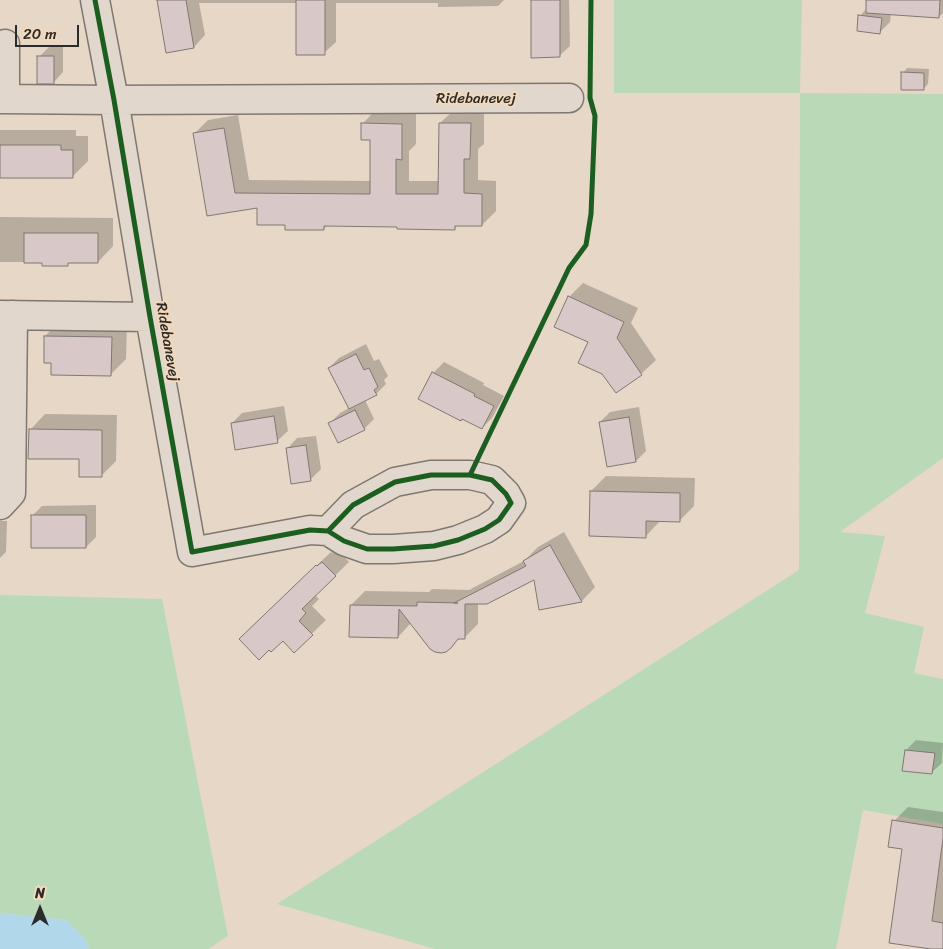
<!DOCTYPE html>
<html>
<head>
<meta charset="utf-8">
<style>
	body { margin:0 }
	#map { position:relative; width:943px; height:949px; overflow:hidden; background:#e6d7c7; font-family:Sriracha,sans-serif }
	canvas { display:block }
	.north { position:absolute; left:15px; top:884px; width:50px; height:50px; -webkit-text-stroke:4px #f3d8ba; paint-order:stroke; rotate:0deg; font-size:14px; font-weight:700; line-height:20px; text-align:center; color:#2b2b2b }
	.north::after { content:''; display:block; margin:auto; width:18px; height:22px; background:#2b2b2b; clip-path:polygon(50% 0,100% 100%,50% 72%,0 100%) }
	.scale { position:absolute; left:15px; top:25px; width:64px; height:22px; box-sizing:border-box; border:2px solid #2b2b2b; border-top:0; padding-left:6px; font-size:15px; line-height:18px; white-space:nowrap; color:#2b2b2b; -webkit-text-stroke:4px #f3d8ba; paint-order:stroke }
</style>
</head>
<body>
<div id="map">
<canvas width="943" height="949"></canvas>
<div class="north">N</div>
<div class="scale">20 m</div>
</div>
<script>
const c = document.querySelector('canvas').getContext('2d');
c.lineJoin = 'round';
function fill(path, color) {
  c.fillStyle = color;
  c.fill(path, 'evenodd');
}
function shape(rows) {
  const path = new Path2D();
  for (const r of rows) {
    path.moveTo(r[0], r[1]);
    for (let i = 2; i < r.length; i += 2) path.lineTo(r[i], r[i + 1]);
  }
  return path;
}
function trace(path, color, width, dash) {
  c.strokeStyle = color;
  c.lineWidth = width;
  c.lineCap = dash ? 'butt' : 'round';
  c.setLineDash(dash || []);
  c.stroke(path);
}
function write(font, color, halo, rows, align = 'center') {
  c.font = font + ' Sriracha,sans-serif';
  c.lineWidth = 4;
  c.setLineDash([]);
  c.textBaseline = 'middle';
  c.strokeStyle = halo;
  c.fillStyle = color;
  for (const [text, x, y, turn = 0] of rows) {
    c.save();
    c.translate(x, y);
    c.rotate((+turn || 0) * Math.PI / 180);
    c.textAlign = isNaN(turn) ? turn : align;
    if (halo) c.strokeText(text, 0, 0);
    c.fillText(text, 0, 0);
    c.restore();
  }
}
const green = shape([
	[614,0,802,0,800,93,943,94,943,458,840,532,885,536,865,613,924,627,914,673,943,679,943,824,863,810,836,949,435,949,277,904,799,570,800,93,614,93],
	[0,595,162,599,228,936,208,949,89,949,86,940,66,920,0,913]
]);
const water = shape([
	[0,913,66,920,86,940,89,949,0,949]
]);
const shadow = shape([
	[158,0,504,0,498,6,438,7,438,3,336,3,336,42,324,53,297,3,199,3,205,35,194,47,167,51],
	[532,0,569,0,570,46,559,56],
	[871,0,943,0,943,13,939,17,891,14,890,22,880,32,860,16,870,5],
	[49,47,63,47,63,72,53,83,39,57],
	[907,68,929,69,928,84,923,89,903,73],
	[377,109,416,110,416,144,409,151,409,181,440,181,440,123,454,110,484,110,484,144,478,149,478,180,496,181,496,211,482,225,458,225,455,228,398,226,327,225,324,229,286,224,258,207,208,215,194,134,208,120,238,115,249,180,371,181,371,139,363,123],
	[0,130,76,130,76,136,88,136,88,161,72,177,0,177],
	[0,217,113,218,113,246,98,262,70,262,67,265,44,262,0,262],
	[583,283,638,308,631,323,656,360,641,374,616,391,589,342,569,297],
	[60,321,127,322,126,359,111,374,52,361,45,336],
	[366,344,374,361,379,359,388,376,384,380,386,384,376,394,365,400,374,419,364,429,330,423,340,413,349,408,329,368,339,358],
	[444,362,484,383,483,385,504,396,492,418,482,428,420,398,433,373],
	[284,406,288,431,277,441,232,423,242,413],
	[639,407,646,451,636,461,600,422,610,412],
	[45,414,117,415,116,461,101,476,81,458,30,430],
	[316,436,321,469,311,479,287,449,297,438],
	[606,476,695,478,694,506,679,521,660,521,645,537,591,491],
	[96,505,96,537,86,547,32,516,42,506],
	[0,521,7,521,6,552,0,558],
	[564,532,595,587,582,601,540,608,535,578,478,603,478,624,464,638,459,638,450,647,411,623,398,637,351,605,365,591,429,592,432,589,469,590,524,561,538,547],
	[336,548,349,562,315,595,319,599,312,606,326,620,294,651,283,639,254,625,331,552,332,553],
	[916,740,943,743,942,763,931,773,906,750],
	[908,807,943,812,943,949,940,949,894,821]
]);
const building = shape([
	[157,0,186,0,194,48,166,53,157,0],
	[296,0,325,0,325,55,296,55,296,0],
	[531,0,560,0,560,57,531,58,531,0],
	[866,0,940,0,939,18,866,13,866,0],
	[858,15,882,18,880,34,857,31,858,15],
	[37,56,54,56,54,84,37,84,37,56],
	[901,72,924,73,924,90,901,90,901,72],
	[361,123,402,124,402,160,396,159,396,194,438,194,439,123,471,123,470,159,464,159,464,193,482,194,482,226,455,226,455,230,397,229,397,227,324,226,324,230,285,230,285,225,257,225,257,208,207,216,193,133,224,128,235,193,370,194,370,140,361,140,361,123],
	[0,145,61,145,61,150,73,150,73,178,0,178,0,145],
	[24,233,98,233,98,263,68,263,68,266,42,266,42,263,24,263,24,233],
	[568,296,624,322,617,338,642,375,616,393,602,374,578,363,588,342,554,327,568,296],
	[44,336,112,337,111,376,51,375,51,363,44,363,44,336],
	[356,354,364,370,369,368,378,387,374,390,377,395,349,409,328,368,356,354],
	[432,372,475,394,474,396,494,406,482,429,462,419,461,421,418,399,432,372],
	[355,410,365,430,338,443,328,423,355,410],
	[274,416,278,443,235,450,231,423,274,416],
	[629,417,636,462,607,467,599,422,629,417],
	[29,429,102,430,102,477,79,477,79,459,28,459,29,429],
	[306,445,311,481,291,484,286,448,306,445],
	[590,491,680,493,680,522,646,521,646,538,589,536,590,491],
	[31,515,86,515,86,548,31,548,31,515],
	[550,545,582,602,539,610,534,580,487,604,465,604,465,639,458,639,451,648,446,652,441,653,435,652,430,649,399,609,398,638,349,637,350,605,417,606,417,602,458,603,454,603,526,566,523,561,550,545],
	[322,562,336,576,302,609,306,613,299,621,313,635,294,653,283,641,271,652,269,650,259,660,239,639,316,565,317,566,322,562],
	[905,750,935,753,932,774,902,771,905,750],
	[892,820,943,828,943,838,932,921,943,923,943,949,931,949,889,943,902,849,888,847,892,820]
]);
const minor = shape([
	[95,0,114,100,150,317,192,552,310,530,328,531,344,541,367,549,393,549,434,546,458,540,485,529,499,520,511,503,506,494,492,480,470,475,431,475,395,482,353,505,328,531],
	[5,44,5,99],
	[0,99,114,100,569,98],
	[0,315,150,317],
	[0,505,11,493,13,315]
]);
const cycleway = shape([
	[95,0,114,100,150,317,192,552,310,530,328,531,344,541,367,549,393,549,434,546,458,540,485,529,499,520,511,503,506,494,492,480,470,475,431,475,395,482,353,505,328,531],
	[470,475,569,268,586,245,591,214,595,116,590,98,591,0]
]);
const streetNames = [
	["Ridebanevej",476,99],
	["Ridebanevej",167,342,80]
];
fill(green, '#badab7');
fill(water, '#b1d7eb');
fill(shadow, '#0003');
fill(building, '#d8c9c8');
trace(building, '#7f7871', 1);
trace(minor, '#7f7871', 31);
trace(minor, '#e1d7cc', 28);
trace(cycleway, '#1b5e20', 5);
write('15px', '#2b2b2b', '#f3d8ba', streetNames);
</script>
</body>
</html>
